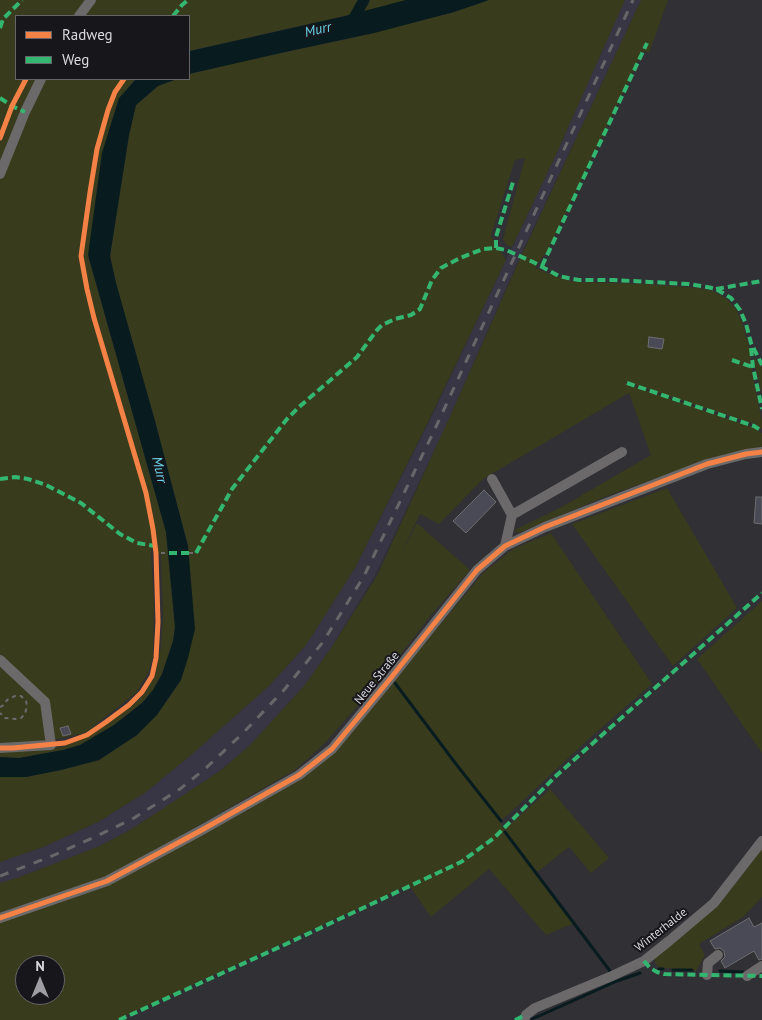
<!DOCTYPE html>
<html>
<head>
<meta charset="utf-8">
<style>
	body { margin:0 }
	#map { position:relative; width:762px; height:1020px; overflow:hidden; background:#303035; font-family:"PT Sans",sans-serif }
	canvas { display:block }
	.legend { position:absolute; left:15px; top:15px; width:175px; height:65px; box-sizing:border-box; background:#17171b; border:1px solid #656569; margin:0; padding:6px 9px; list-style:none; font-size:15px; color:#dad9df }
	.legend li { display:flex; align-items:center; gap:10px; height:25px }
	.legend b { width:25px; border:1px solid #656569 }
	.north { position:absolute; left:15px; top:955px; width:50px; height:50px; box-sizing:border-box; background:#17171b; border:1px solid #656569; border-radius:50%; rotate:0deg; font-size:14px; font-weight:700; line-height:20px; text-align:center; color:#dad9df }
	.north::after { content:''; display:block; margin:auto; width:18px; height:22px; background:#9e9ea4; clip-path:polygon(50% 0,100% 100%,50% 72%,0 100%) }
</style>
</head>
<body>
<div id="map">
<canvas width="762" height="1020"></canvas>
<ul class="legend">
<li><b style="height:6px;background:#f48246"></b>Radweg</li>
<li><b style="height:6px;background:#33b770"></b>Weg</li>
</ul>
<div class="north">N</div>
</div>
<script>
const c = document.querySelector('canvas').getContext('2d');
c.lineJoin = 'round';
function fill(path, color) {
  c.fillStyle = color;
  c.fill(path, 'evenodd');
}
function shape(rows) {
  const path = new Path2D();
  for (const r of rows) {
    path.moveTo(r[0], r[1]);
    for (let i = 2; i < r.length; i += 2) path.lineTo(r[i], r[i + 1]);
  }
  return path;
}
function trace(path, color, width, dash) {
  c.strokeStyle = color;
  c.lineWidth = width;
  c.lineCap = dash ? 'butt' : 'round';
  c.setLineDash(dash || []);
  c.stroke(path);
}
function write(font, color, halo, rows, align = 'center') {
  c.font = font + ' "PT Sans",sans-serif';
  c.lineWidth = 4;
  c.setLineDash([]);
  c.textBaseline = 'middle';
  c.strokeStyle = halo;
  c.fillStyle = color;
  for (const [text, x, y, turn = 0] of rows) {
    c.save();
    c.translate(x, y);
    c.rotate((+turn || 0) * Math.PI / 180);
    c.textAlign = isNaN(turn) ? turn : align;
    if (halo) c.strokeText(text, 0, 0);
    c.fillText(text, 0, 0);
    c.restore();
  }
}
const built = shape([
	[625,0,641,0,518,261,444,430,374,577,333,645,304,686,250,745,221,770,177,800,130,830,100,846,17,878,0,884,0,862,43,847,98,822,146,792,191,755,269,686,306,645,355,568,429,422,554,159]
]);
const green = shape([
	[0,0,407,0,345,16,189,51,189,16,16,16,16,79,136,79,134,80,88,255,166,532,175,627,173,641,162,674,153,690,142,703,114,725,80,745,63,750,19,758,0,757,0,750,39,750,62,747,88,736,134,704,144,694,155,674,161,647,163,618,161,554,156,553,151,549,154,605,153,658,148,673,137,692,85,733,44,742,0,744],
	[489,0,625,0,554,159,512,247,506,245,503,239,525,158,515,160,491,236,506,260,428,422,355,568,306,645,269,686,191,755,146,792,98,822,43,847,0,862,0,777,26,777,61,770,99,760,137,735,181,680,188,546,155,421,116,283,110,256,129,135,136,105,158,86,177,79,189,79,189,74,194,72,374,33,454,12],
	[641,0,668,0,649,53,643,51,549,248,535,268,566,280,578,282,648,284,700,288,713,291,726,298,736,309,743,325,750,350,751,366,762,422,762,429,755,424,626,382,625,383,753,427,762,433,762,448,660,477,607,496,518,533,514,530,558,509,651,455,629,393,483,479,439,524,420,514,401,554,417,523,470,570,432,614,383,677,325,743,295,770,107,878,0,913,0,883,17,878,100,846,130,830,220,771,250,745,304,686,333,645,377,576,451,414,523,252],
	[754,357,762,368,762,394,755,366],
	[667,488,737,608,673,666,572,524],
	[551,533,652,684,593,735,500,822,504,830,550,789,609,858,591,873,569,847,536,873,575,923,546,935,489,869,431,917,409,885,116,1020,0,1020,0,922,108,885,251,808,303,777,336,750,483,573,513,549],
	[25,965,55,965,55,995,25,995],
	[762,601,762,753,697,659],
	[762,849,762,897,743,917,699,944,705,955,696,971,658,967,655,963,655,955,722,901]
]);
const water = shape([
	[406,0,489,0,454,12,374,33,285,52,189,74,190,51,345,16],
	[136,79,177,79,158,86,136,105,129,135,110,256,116,283,155,421,188,546,195,629,188,658,181,680,157,715,137,735,99,760,61,770,26,777,0,777,0,757,19,758,63,750,80,745,114,725,142,703,153,690,162,674,173,641,175,627,166,532,88,255,102,153,119,98]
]);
const stream = shape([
	[395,683,456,764,501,821],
	[505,832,610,971],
	[659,969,663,969],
	[673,970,692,970],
	[720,971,743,972],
	[532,1019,617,981,640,973]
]);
const canal = shape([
	[350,25,364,0]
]);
const building = shape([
	[649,337,664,339,662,349,648,347,649,337],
	[484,490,496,502,466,533,453,521,484,490],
	[756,497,762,497,762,524,754,523,756,497],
	[68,726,71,734,63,736,60,728,68,726],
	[749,918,754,927,762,923,762,959,759,960,754,951,725,968,721,961,725,957,724,951,720,948,715,949,710,941,749,918]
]);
const path = shape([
	[161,553,169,553],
	[189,553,196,553],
	[0,707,4,705,7,700,15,696,21,696,26,701,27,706,25,714,21,718,16,719,5,718,0,713]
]);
const minor = shape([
	[79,16,91,0],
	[0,174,25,112,41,79],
	[492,479,512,515],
	[505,546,512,515,622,452],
	[0,660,45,702,51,745,0,748],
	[0,918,107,881,200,831,299,775,332,749,390,679,477,570,505,546,545,527,707,464,746,454,762,452],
	[707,975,708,963,718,955],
	[747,976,762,966],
	[524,1020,526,1015,535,1008,612,976,644,961,669,941,714,903,762,841]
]);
const rail = shape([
	[0,876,52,856,99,835,134,818,180,789,206,768,242,734,284,690,323,642,364,576,434,431,633,0]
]);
const quiet = shape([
	[173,16,182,5,188,0],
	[0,28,3,19,22,0],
	[0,98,12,106,25,112],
	[496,248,496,237,513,182],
	[542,266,647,43],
	[716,289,762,281],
	[751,348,753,367,762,409],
	[732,360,753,367],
	[627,383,754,426,762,431],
	[0,479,15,477,28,479,46,485,81,503,120,534,137,543,155,546],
	[169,553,189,553],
	[196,553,232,489,287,419,299,407,349,364,357,357,377,330,382,325,395,319,411,315,420,309,432,280,441,268,460,258,483,249,496,248,506,250,533,262,559,276,568,278,579,280,613,280,688,284,707,287,716,289,731,298,740,310,746,324,751,343,762,365],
	[644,961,650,968,657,972,664,974,762,976],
	[119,1020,284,945,461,862,494,838,557,775,762,593],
	[515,1020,526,1015]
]);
const cycleway = shape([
	[0,138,12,106,26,79],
	[0,748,13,748,65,743,87,735,106,722,129,705,142,692,152,676,156,658,158,622,156,553,153,529,146,493,94,318,87,289,81,256,90,192,97,149,108,110,115,92,124,79],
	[0,918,107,881,200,831,299,775,332,749,390,679,477,570,505,546,545,527,707,464,746,454,762,452]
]);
const streetNames = [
	["Neue Straße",377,678,-51],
	["Winterhalde",661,930,-38]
];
const waterNames = [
	["Murr",318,30,-13],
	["Murr",159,470,77]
];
fill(built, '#383644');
fill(green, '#393b1d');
fill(water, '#081c20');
trace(stream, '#081c20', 3);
trace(canal, '#081c20', 11);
fill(building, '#494a55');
trace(building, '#6d6d71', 1);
trace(path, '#6c6a6b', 2, [4, 4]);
trace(minor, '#6b6969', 10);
trace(rail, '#676769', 3, [9, 9]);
trace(quiet, '#33b770', 4, [8, 4]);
trace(cycleway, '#f48246', 5);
write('12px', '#dad9df', '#17171b', streetNames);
write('italic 14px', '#67d6eb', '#17171b', waterNames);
</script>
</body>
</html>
